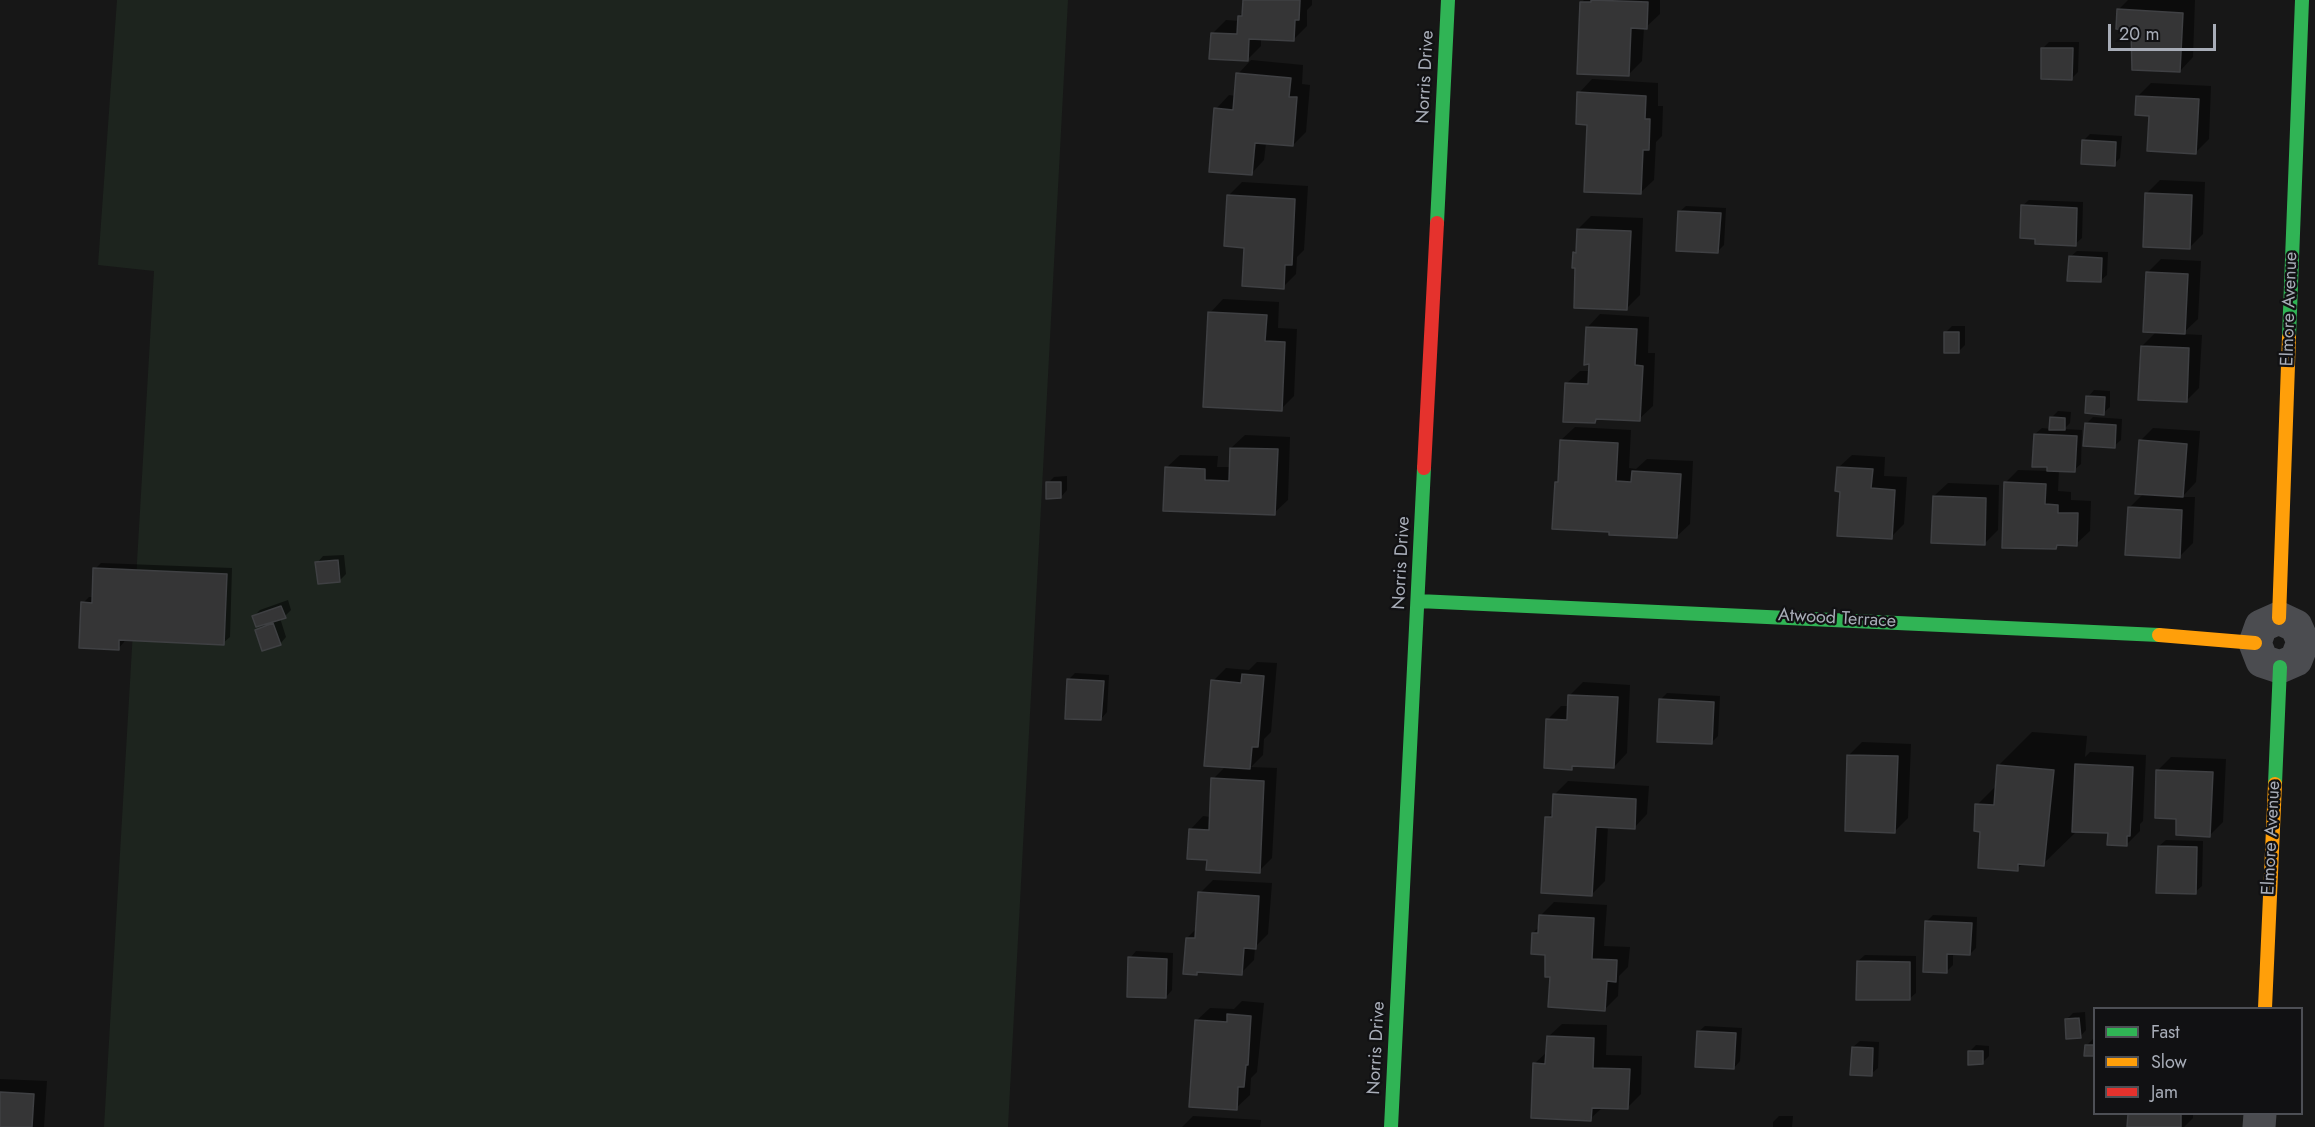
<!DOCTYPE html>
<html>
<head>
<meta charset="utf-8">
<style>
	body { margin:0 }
	#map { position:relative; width:2315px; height:1127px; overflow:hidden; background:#171717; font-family:Jost,sans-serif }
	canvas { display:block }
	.legend { position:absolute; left:2093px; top:1007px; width:210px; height:108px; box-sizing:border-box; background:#111113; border:2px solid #4d4f55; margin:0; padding:8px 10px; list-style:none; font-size:18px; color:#a8adb8 }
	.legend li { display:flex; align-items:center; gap:12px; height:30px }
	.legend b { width:30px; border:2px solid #4d4f55 }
	.scale { position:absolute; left:2108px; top:24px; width:108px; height:27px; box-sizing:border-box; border:3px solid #a8adb8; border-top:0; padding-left:8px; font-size:18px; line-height:21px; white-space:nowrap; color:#a8adb8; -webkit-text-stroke:4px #111113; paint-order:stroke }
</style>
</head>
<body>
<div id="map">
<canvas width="2315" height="1127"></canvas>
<ul class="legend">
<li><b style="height:8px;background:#30b455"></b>Fast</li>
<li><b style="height:8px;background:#ff9f0a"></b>Slow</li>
<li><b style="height:8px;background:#e5322d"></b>Jam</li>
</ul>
<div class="scale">20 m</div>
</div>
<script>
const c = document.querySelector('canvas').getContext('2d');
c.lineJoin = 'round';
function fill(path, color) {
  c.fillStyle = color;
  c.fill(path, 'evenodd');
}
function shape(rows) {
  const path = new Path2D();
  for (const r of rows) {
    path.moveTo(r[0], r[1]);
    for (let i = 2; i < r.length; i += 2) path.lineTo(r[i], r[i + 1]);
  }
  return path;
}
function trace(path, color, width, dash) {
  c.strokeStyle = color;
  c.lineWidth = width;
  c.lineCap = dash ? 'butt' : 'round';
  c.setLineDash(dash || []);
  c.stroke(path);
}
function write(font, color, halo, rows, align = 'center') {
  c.font = font + ' Jost,sans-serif';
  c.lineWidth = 4.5;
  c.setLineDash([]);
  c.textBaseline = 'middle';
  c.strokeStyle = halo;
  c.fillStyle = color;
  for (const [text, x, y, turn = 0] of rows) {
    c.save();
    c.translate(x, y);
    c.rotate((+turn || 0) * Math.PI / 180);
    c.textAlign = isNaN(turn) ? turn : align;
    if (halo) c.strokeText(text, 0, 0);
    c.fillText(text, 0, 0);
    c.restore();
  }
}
const green = shape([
	[117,0,1068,0,1008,1127,104,1127,154,271,98,265]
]);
const shadow = shape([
	[1244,0,1312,0,1312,5,1307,10,1307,26,1293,40,1261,38,1261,46,1247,60,1212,34,1226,20,1239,21,1239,16,1243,12],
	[1584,0,1660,0,1660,14,1646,27,1644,27,1642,61,1629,74,1582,2],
	[2128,0,2195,0,2193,57,2180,71,2133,28,2118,10],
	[2049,42,2079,42,2078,72,2072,78,2043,48],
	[1251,60,1303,65,1302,84,1310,85,1306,132,1293,145,1266,143,1264,160,1251,174,1216,109,1229,95,1236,96,1238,74],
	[1592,79,1658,83,1658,106,1663,106,1662,136,1656,142,1654,180,1640,193,1589,124,1579,93],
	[2151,83,2211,86,2209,139,2196,152,2151,114,2138,96],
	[2090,134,2122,136,2120,158,2114,164,2084,140],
	[2160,180,2205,182,2203,234,2189,248,2147,193],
	[1242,182,1308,186,1304,250,1297,257,1296,274,1283,287,1246,246,1229,195],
	[2029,200,2083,202,2082,238,2075,244,2022,206],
	[1686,206,1726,208,1724,245,1718,251,1679,212],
	[1591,216,1643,218,1640,295,1627,308,1577,267,1574,253,1577,250,1578,229],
	[2077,251,2108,252,2107,275,2100,281,2070,257],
	[2161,259,2201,261,2198,319,2182,334,2202,335,2199,388,2186,401,2142,346,2157,331,2148,272],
	[1223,299,1279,302,1278,328,1297,329,1294,396,1281,409,1210,313],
	[1600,314,1649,317,1648,353,1655,353,1653,406,1639,419,1599,417,1594,422,1566,384,1580,371,1590,371,1587,328],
	[1952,326,1965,326,1965,345,1959,351,1945,333],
	[2094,390,2110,391,2110,407,2103,413,2088,397],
	[2058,411,2071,412,2070,423,2064,429,2082,430,2081,464,2074,470,2059,470,2058,491,2071,492,2071,500,2091,501,2090,531,2076,544,2060,544,2056,548,2005,483,2018,470,2048,471,2035,434,2042,428,2051,429,2051,418],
	[2093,417,2122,419,2121,440,2114,446,2086,424],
	[1575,427,1631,430,1629,468,1636,469,1647,459,1693,461,1690,524,1676,537,1610,530,1556,483,1559,479,1561,440],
	[2153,428,2200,431,2196,482,2182,497,2195,497,2193,543,2180,556,2129,508,2144,493,2140,441],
	[1245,435,1290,437,1288,500,1274,513,1166,468,1180,455,1218,456,1217,467,1231,467,1231,448],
	[1852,455,1885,457,1884,476,1907,477,1904,524,1891,537,1842,490,1838,468],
	[1067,476,1067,490,1061,497,1048,483,1054,477],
	[1948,483,1999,485,1998,530,1984,544,1934,496],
	[344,555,346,574,339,581,317,563,323,556],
	[101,563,232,568,230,637,223,643,125,639,124,642,118,649,83,603,89,597,94,597,95,569],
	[288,600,291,610,285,616,280,618,286,637,280,644,257,630,265,623,254,616,260,610],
	[1257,662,1277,663,1271,732,1264,739,1263,755,1251,767,1277,768,1272,858,1259,871,1209,858,1190,830,1203,816,1211,817,1213,779,1226,766,1213,681,1226,668,1249,670],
	[1075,673,1109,675,1107,712,1101,719,1068,680],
	[1583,682,1630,685,1627,753,1614,767,1575,765,1572,768,1548,719,1561,706,1569,706,1569,696],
	[1667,693,1720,696,1718,736,1711,743,1660,700],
	[2032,732,2087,736,2085,757,2090,752,2146,755,2143,821,2140,824,2140,831,2126,845,2109,832,2077,831,2043,864,2023,863,2017,869,1982,830,1977,805,1997,785,1998,766],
	[1862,742,1911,744,1908,818,1895,831,1849,755],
	[2171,757,2226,759,2223,822,2210,835,2178,817,2158,770],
	[1568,781,1649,786,1647,814,1634,828,1608,826,1605,881,1592,894,1547,818,1554,811,1555,794],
	[2166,840,2203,841,2202,886,2195,892,2159,846],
	[1213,880,1272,883,1268,934,1255,947,1254,960,1241,973,1200,970,1196,974,1187,938,1197,928,1200,893],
	[1554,902,1607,905,1604,946,1630,947,1628,967,1619,976,1618,996,1605,1009,1552,976,1547,954,1533,933,1540,926,1541,915],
	[1933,915,1977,917,1976,948,1970,954,1953,953,1953,965,1947,971,1926,922],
	[1136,951,1173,953,1172,990,1166,997,1130,958],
	[1865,955,1916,956,1916,993,1909,999,1858,961],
	[1242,1001,1264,1003,1257,1072,1251,1078,1250,1095,1236,1108,1196,1021,1210,1008,1234,1009],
	[2085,1012,2086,1030,2080,1037,2066,1020,2073,1013],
	[1562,1024,1607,1025,1606,1055,1642,1056,1641,1094,1627,1108,1603,1107,1590,1119,1534,1064,1548,1051,1548,1037],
	[1705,1026,1742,1028,1740,1061,1734,1068,1698,1032],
	[2093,1039,2094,1039,2094,1054,2086,1054,2086,1046],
	[1860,1041,1879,1042,1878,1068,1871,1074,1853,1047],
	[1976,1045,1989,1046,1989,1056,1982,1063,1969,1052],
	[0,1079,47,1081,44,1127,0,1127],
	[2129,1114,2193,1114,2193,1118,2184,1127,2128,1127],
	[1193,1116,1261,1120,1260,1127,1182,1127],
	[1779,1116,1793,1116,1792,1127,1773,1127,1773,1122]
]);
const building = shape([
	[1243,0,1300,0,1299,20,1295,20,1294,41,1249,39,1248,61,1209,59,1211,33,1237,34,1238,16,1242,16,1243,0],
	[1591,0,1648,2,1647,29,1631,28,1629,76,1577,74,1580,2,1591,2,1591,0],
	[2117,9,2183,13,2180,72,2132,70,2131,30,2116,29,2117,9],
	[2041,48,2073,48,2072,80,2041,79,2041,48],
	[1236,73,1291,78,1289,97,1297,97,1293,146,1255,143,1252,175,1209,172,1214,108,1233,110,1236,73],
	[1577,92,1646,96,1645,119,1650,119,1649,150,1643,150,1641,194,1584,192,1587,125,1576,124,1577,92],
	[2136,96,2199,99,2196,154,2147,151,2149,116,2135,115,2136,96],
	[2082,140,2116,142,2115,166,2081,164,2082,140],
	[2145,193,2192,195,2190,249,2143,247,2145,193],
	[1227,195,1295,199,1292,265,1285,265,1284,289,1242,286,1244,248,1224,246,1227,195],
	[2021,205,2077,208,2076,246,2035,244,2035,239,2020,238,2021,205],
	[1678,211,1721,213,1718,253,1676,251,1678,211],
	[1577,229,1631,231,1627,310,1574,308,1575,268,1572,268,1573,252,1576,253,1577,229],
	[2069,256,2102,258,2101,282,2067,281,2069,256],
	[2146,272,2188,274,2185,334,2143,332,2146,272],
	[1208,312,1267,315,1265,341,1285,342,1282,411,1203,407,1208,312],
	[1586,327,1637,329,1635,365,1643,366,1640,421,1596,419,1595,423,1563,422,1565,383,1588,384,1589,364,1584,365,1586,327],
	[1944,332,1959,332,1959,353,1944,353,1944,332],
	[2141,346,2189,348,2187,402,2138,400,2141,346],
	[2086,396,2105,397,2104,415,2085,413,2086,396],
	[2050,417,2065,418,2065,430,2049,430,2050,417],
	[2085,423,2116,425,2115,448,2083,446,2085,423],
	[2034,434,2077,436,2075,472,2047,471,2047,467,2032,467,2034,434],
	[1560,440,1618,443,1616,481,1631,482,1632,471,1681,474,1677,538,1609,535,1609,532,1552,529,1555,482,1558,482,1560,440],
	[2139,440,2187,444,2183,497,2135,494,2139,440],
	[1230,448,1278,449,1275,515,1163,511,1165,467,1205,469,1205,480,1229,481,1230,448],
	[1837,467,1873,469,1871,488,1895,490,1892,539,1837,536,1840,492,1835,491,1837,467],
	[1046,482,1061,482,1061,498,1046,499,1046,482],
	[2004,482,2046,484,2045,504,2058,505,2058,513,2078,513,2077,546,2057,545,2056,549,2002,548,2004,482],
	[1933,496,1986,498,1985,545,1931,543,1933,496],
	[2128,507,2182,510,2180,558,2125,555,2128,507],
	[338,560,340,582,318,584,315,562,338,560],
	[93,568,227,574,224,645,119,640,119,650,79,648,81,602,92,603,93,568],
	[281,606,286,618,256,627,252,616,281,606],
	[273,623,281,645,262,651,255,630,273,623],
	[1242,674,1264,676,1258,747,1252,747,1250,769,1204,766,1211,680,1241,683,1242,674],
	[1067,679,1104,681,1101,720,1065,719,1067,679],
	[1568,695,1618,697,1614,768,1572,766,1572,770,1544,768,1546,719,1567,720,1568,695],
	[1659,699,1714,702,1712,744,1657,742,1659,699],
	[1847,755,1898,756,1895,833,1845,831,1847,755],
	[2075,764,2133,767,2130,836,2127,836,2127,846,2107,845,2108,833,2072,832,2075,764],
	[1997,765,2054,770,2044,866,2018,864,2018,871,1978,868,1980,832,1974,831,1975,804,1994,805,1997,765],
	[2156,770,2213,772,2210,837,2176,835,2176,819,2155,818,2156,770],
	[1211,778,1264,781,1260,873,1206,870,1207,860,1187,859,1189,829,1209,830,1211,778],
	[1553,794,1636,799,1635,829,1596,827,1592,896,1541,893,1545,817,1552,817,1553,794],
	[2158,846,2197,847,2196,894,2156,893,2158,846],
	[1198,892,1259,896,1256,949,1244,948,1242,975,1197,972,1197,975,1183,974,1186,938,1195,938,1198,892],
	[1539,915,1594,918,1592,959,1617,960,1616,982,1607,981,1605,1011,1548,1007,1550,977,1545,977,1545,955,1531,954,1532,933,1538,933,1539,915],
	[1925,921,1972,923,1970,955,1947,954,1947,973,1923,972,1925,921],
	[1128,957,1167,959,1166,998,1127,997,1128,957],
	[1857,961,1910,962,1910,1000,1856,1000,1857,961],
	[1227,1014,1251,1016,1248,1065,1246,1065,1244,1087,1238,1087,1237,1110,1189,1107,1195,1020,1227,1022,1227,1014],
	[2079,1018,2081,1038,2066,1039,2065,1019,2079,1018],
	[1697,1031,1736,1033,1734,1069,1695,1067,1697,1031],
	[1547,1036,1594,1038,1593,1068,1630,1069,1628,1109,1592,1108,1591,1121,1531,1118,1533,1063,1545,1064,1547,1036],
	[2085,1045,2094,1045,2094,1056,2084,1056,2085,1045],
	[1852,1047,1873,1048,1872,1076,1850,1075,1852,1047],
	[1968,1051,1983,1051,1983,1064,1968,1065,1968,1051],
	[0,1092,34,1094,32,1127,0,1127,0,1092],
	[2128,1114,2181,1114,2181,1127,2127,1127,2128,1114]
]);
const street = shape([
	[2279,618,2296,626,2303,642,2296,660,2280,667,2262,661,2255,643,2261,626,2279,618],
	[2259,1127,2260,1114]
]);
const fast = shape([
	[1437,223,1448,0],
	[2289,337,2302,0],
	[1418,601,2159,635],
	[2275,784,2280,667],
	[1391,1127,1424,468]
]);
const slow = shape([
	[2279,618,2289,337],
	[2159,635,2255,643],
	[2265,1008,2275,784]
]);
const jam = shape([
	[1424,468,1437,223]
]);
const streetNames = [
	["Norris Drive",1426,77,-87],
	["Elmore Avenue",2290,309,-88],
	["Norris Drive",1402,563,-87],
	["Atwood Terrace",1837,619,3],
	["Elmore Avenue",2272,838,-87],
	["Norris Drive",1377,1048,-87]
];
fill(green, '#1d241e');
fill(shadow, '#0007');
fill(building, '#353536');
trace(building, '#3f4043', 1.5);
trace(street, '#4b4c50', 33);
trace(fast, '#30b455', 14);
trace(slow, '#ff9f0a', 14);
trace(jam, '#e5322d', 14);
write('18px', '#a8adb8', '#111113', streetNames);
</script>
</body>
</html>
